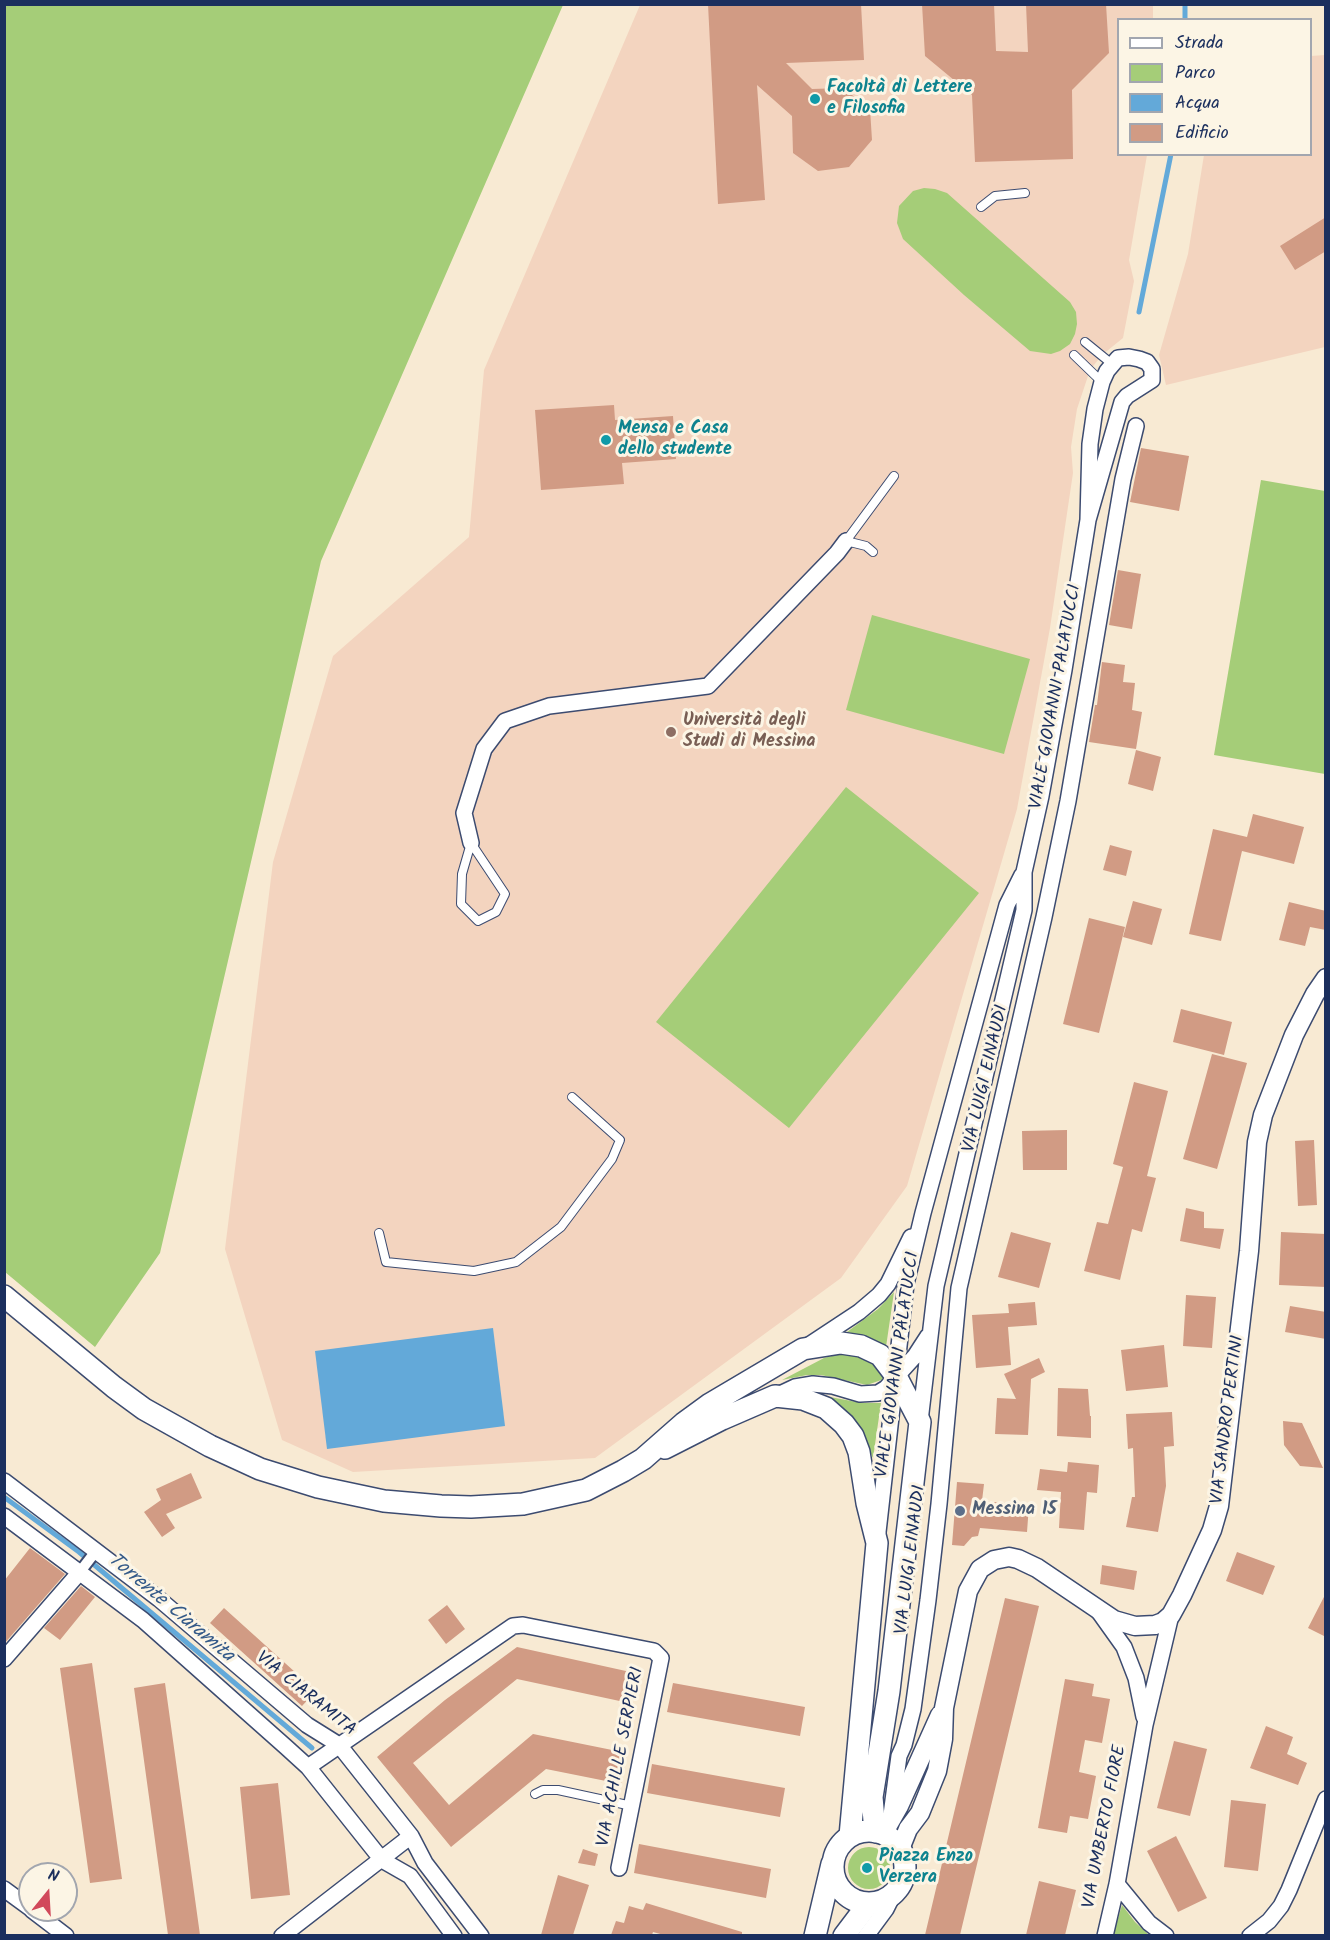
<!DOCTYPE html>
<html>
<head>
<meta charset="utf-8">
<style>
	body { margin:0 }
	#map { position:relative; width:1330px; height:1940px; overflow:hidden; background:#f8ead3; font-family:Kalam,sans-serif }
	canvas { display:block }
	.frame { position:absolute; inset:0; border:6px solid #1b2f5e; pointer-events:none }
	.legend { position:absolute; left:1117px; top:18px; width:195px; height:138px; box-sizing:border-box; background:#fcf5e5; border:2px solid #a2a6af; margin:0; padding:8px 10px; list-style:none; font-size:18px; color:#1b2f5e }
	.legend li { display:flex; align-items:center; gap:12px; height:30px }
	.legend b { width:30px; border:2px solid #a2a6af }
	.north { position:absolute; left:18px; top:1862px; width:60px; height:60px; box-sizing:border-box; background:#fcf5e5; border:2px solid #a2a6af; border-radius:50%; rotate:18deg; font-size:16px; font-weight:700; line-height:24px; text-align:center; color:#1b2f5e }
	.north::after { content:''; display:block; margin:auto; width:21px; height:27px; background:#d1495b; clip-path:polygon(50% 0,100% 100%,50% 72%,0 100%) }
</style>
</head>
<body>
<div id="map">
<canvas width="1330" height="1940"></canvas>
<div class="frame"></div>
<ul class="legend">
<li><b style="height:8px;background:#fff"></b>Strada</li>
<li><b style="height:16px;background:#a5cd78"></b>Parco</li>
<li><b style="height:16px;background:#63a9d9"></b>Acqua</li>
<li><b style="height:16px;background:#d19b84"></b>Edificio</li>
</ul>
<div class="north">N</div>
</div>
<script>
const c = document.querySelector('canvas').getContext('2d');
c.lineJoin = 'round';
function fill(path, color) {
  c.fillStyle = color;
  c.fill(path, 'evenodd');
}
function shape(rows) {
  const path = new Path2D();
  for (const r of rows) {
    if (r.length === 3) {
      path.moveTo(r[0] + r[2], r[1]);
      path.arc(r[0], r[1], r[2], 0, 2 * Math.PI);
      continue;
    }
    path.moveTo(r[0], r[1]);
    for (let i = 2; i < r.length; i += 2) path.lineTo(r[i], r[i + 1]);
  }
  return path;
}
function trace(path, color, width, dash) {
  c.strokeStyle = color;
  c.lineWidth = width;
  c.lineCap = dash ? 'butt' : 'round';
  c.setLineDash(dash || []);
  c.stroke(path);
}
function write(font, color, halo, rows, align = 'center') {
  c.font = font + ' Kalam,sans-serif';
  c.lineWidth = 6;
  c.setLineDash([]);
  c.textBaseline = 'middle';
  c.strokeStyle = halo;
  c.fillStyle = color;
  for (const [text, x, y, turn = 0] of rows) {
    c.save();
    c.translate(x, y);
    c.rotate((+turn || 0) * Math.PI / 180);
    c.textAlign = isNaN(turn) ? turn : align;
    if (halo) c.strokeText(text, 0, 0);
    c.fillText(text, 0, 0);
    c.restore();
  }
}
const built = shape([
	[640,5,1153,5,1153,19,1118,20,1118,154,1147,155,1129,260,1134,281,1123,338,1102,355,1090,370,1077,409,1071,447,1073,473,1050,628,1017,809,907,1186,841,1278,595,1458,353,1472,282,1440,225,1249,273,862,333,656,469,537,484,370],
	[1325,55,1325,347,1166,385,1159,355,1188,254,1204,155,1310,154,1311,56]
]);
const green = shape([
	[4,5,563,5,321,561,160,1253,95,1347,5,1272],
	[924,188,935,189,947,193,1070,302,1076,312,1077,324,1075,334,1070,344,1060,351,1051,354,1030,351,964,295,903,239,897,223,899,206,913,191],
	[1261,480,1325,491,1325,774,1214,755],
	[872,615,1030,659,1004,754,846,710],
	[846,787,979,893,789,1128,656,1022],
	[894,1292,886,1347,864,1336,847,1332,878,1309],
	[840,1354,852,1354,867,1358,877,1365,884,1374,884,1379,867,1385,821,1375,807,1375,782,1380,824,1358],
	[830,1397,862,1403,881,1403,873,1458,856,1422],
	[869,1868,21],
	[1122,1905,1135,1922,1149,1935,1113,1935]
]);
const water = shape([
	[493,1328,505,1426,327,1449,315,1351]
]);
const stream = shape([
	[1185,4,1185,20],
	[1139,312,1171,154],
	[4,1497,79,1552,312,1748]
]);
const building = shape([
	[708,4,861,4,864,60,786,63,812,89,843,88,870,109,872,140,849,167,818,171,793,153,792,116,757,85,765,200,718,204],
	[922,4,994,4,996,51,1028,52,1026,4,1106,4,1109,53,1072,90,1073,159,975,162,972,95,925,56],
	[1326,217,1326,251,1295,270,1280,246],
	[614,405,615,420,673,416,676,459,622,463,624,484,541,490,535,410],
	[1141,448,1189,456,1179,511,1130,502],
	[1118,570,1141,574,1132,629,1109,625],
	[1102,662,1125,665,1123,682,1135,683,1132,710,1142,712,1136,749,1089,742,1095,705,1097,705],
	[1136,750,1161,757,1153,791,1128,784],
	[1253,814,1304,827,1294,864,1242,851,1221,941,1189,934,1213,829,1247,837],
	[1110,845,1132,851,1126,876,1103,870],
	[1133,901,1162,909,1152,945,1123,937],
	[1289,902,1326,911,1326,930,1310,927,1305,946,1279,940],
	[1089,918,1125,927,1099,1033,1063,1024],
	[1181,1009,1232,1022,1224,1055,1173,1042],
	[1212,1054,1247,1063,1217,1169,1183,1159],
	[1134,1082,1168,1091,1147,1176,1156,1178,1142,1232,1132,1229,1120,1280,1084,1271,1097,1222,1108,1224,1123,1167,1113,1164],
	[1067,1130,1067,1170,1023,1170,1022,1131],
	[1314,1140,1317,1205,1298,1206,1295,1141],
	[1186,1208,1204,1212,1204,1228,1224,1229,1220,1249,1180,1241],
	[1011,1232,1051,1243,1039,1288,998,1277],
	[1281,1232,1326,1234,1326,1287,1279,1285],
	[1186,1295,1216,1297,1212,1348,1183,1346],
	[1035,1302,1037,1325,1008,1327,1011,1365,976,1368,972,1315,1009,1313,1008,1304],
	[1290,1306,1326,1312,1326,1339,1285,1332],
	[1164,1345,1168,1387,1126,1391,1121,1350],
	[1039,1358,1045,1372,1031,1379,1028,1435,995,1434,997,1398,1016,1399,1004,1374],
	[1058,1388,1088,1389,1090,1416,1091,1416,1091,1438,1057,1436],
	[1172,1412,1174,1446,1164,1447,1166,1486,1158,1532,1126,1527,1132,1497,1135,1497,1133,1448,1128,1449,1126,1414],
	[1283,1421,1302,1423,1323,1468,1300,1466,1284,1445],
	[1068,1462,1099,1465,1097,1493,1087,1492,1084,1530,1059,1528,1061,1492,1037,1490,1040,1469,1067,1472],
	[191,1473,202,1498,166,1514,175,1528,162,1537,144,1512,161,1500,156,1489],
	[957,1482,984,1484,982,1501,1029,1505,1027,1532,980,1528,978,1536,972,1537,964,1546,952,1545],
	[30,1548,65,1574,4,1644,4,1581],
	[1237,1552,1275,1566,1263,1595,1226,1581],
	[1102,1565,1137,1571,1134,1590,1100,1584],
	[81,1586,95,1597,60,1640,44,1628],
	[1326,1593,1326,1637,1308,1628],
	[1005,1598,1039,1606,960,1935,925,1935],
	[447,1605,465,1629,446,1644,428,1620],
	[224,1608,316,1691,302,1706,210,1623],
	[517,1647,635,1673,629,1703,517,1679,413,1763,449,1805,533,1734,627,1753,621,1784,546,1769,451,1847,377,1757,445,1700],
	[92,1663,122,1879,90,1883,60,1668],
	[1065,1679,1094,1684,1092,1696,1110,1699,1102,1743,1085,1740,1079,1772,1096,1776,1088,1819,1070,1816,1067,1833,1038,1828],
	[165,1683,200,1935,168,1935,134,1688],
	[673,1683,805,1707,800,1736,667,1712],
	[1266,1726,1293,1737,1287,1754,1307,1763,1298,1785,1250,1768],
	[1174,1741,1207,1749,1190,1816,1157,1808],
	[652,1764,785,1788,780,1817,647,1793],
	[278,1783,290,1895,251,1899,240,1787],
	[1231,1800,1266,1804,1258,1871,1224,1867],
	[1176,1836,1207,1898,1178,1912,1147,1851],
	[639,1844,771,1869,766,1898,634,1873],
	[583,1849,598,1854,595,1866,578,1863],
	[558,1875,589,1885,573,1935,541,1935],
	[1039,1881,1076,1890,1065,1935,1026,1935],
	[646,1903,742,1932,742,1935,664,1935,653,1932,652,1935,611,1935,616,1921,624,1923,629,1906,643,1910]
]);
const service = shape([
	[981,207,995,196,1025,193],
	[1085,342,1112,364],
	[1074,355,1102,382],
	[873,552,866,546,846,541,894,476],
	[471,843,505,894,496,912,478,921,461,904,462,874,471,843],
	[379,1233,386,1262,474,1271,516,1262,561,1227,612,1159,620,1140,572,1097],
	[535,1794,543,1790,558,1790,632,1806]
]);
const pedestrian = shape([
	[79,1573,96,1551]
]);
const minor = shape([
	[471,843,464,813,484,749,505,721,549,706,708,686,837,553,846,541],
	[806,1347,859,1312,879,1295,888,1284,911,1237],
	[778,1395,795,1387,813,1384,833,1386,860,1394,878,1393,886,1388,915,1356,928,1336],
	[920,1421,936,1286,1024,910,1024,872,1041,796,1064,670,1088,520,1122,402,1127,396,1152,380,1152,369,1147,362,1139,359,1129,357,1118,358,1107,371,1102,382,1095,409,1090,444,1088,520],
	[4,1481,159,1599,307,1725,339,1745,411,1836,425,1863,481,1936],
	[4,1516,143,1620,286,1747,308,1767,382,1860,410,1876,454,1936],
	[878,1532,906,1284,923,1213,1007,905,1022,875],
	[1099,1612,1124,1647,1136,1678,1144,1717],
	[4,1659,79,1573],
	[308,1767,513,1626,523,1625,654,1651,661,1658,619,1868],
	[891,1815,899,1756,904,1745,913,1709,928,1600,939,1504,959,1288,1044,917,1068,801,1123,479,1136,426],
	[1117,1884,1149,1923,1166,1936],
	[4,1889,30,1908],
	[32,1910,66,1936],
	[282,1936,411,1836],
	[866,1936,886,1909,894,1893],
	[1105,1936,1117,1884,1145,1725,1171,1615],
	[1250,1936,1269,1921,1281,1906,1289,1890,1326,1799]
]);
const tertiary = shape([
	[883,1834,899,1806,940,1715],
	[900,1849,908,1829,920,1813,937,1771,943,1739,944,1708,961,1625,968,1591,980,1569,994,1560,1009,1557,1018,1559,1037,1568,1114,1620,1135,1626,1155,1625,1163,1622,1171,1615,1182,1595,1212,1530,1219,1506,1249,1251,1257,1142,1263,1115,1294,1035,1315,994,1326,978]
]);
const secondary = shape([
	[4,1296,114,1387,144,1409,210,1446,260,1469,318,1487,384,1501,441,1506,471,1507,523,1504,586,1490,623,1471,643,1459,684,1423,710,1404,803,1349,841,1343,861,1346,880,1355,896,1376,920,1422,889,1691,872,1797,875,1832],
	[665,1448,722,1419,775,1396,803,1399,826,1408,844,1424,853,1436,859,1452,867,1503,877,1543,850,1836],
	[869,1867,36],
	[815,1936,832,1864],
	[844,1936,869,1903]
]);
const markers = [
	[815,99,6,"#0f9aa8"],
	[606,440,6,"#0f9aa8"],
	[671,732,6,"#8d6e63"],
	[960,1511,6,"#5c6f8a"],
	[867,1868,6,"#0f9aa8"]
];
const cultureNames = [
	["Facoltà di Lettere",827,89],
	["e Filosofia",827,110],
	["Mensa e Casa",618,430],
	["dello studente",618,451],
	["Piazza Enzo",879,1858],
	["Verzera",879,1879]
];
const streetNames = [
	["VIALE GIOVANNI PALATUCCI",1057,697,-80],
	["VIA LUIGI EINAUDI",987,1079,-77],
	["VIALE GIOVANNI PALATUCCI",899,1365,-82],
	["VIA SANDRO PERTINI",1229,1420,-83],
	["VIA LUIGI EINAUDI",912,1560,-83],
	["VIA CIARAMITA",305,1695,39],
	["VIA ACHILLE SERPIERI",622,1757,-79],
	["VIA UMBERTO FIORE",1106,1827,-79]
];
const educationNames = [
	["Università degli",683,722],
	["Studi di Messina",683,743]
];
const serviceNames = [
	["Messina 15",972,1511]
];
const waterNames = [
	["Torrente Ciaramita",170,1609,40]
];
fill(built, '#f3d4bf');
fill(green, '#a5cd78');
fill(water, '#63a9d9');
trace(stream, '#63a9d9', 5);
fill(building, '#d19b84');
trace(service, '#3c4b70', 10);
trace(pedestrian, '#3c4b70', 14);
trace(minor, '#3c4b70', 18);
trace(tertiary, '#3c4b70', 21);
trace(secondary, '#3c4b70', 24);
trace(service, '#fff', 8);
trace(pedestrian, '#fff', 10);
trace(minor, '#fff', 15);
trace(tertiary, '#fff', 18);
trace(secondary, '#fff', 21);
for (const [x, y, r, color] of markers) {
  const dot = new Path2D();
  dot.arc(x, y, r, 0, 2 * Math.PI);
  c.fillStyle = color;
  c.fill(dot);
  trace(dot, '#fcf5e5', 2);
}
write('bold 18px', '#0d838f', '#fcf5e5', cultureNames, 'left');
write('18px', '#1b2f5e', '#fcf5e5', streetNames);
write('bold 18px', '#785e54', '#fcf5e5', educationNames, 'left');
write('bold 18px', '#4e5e75', '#fcf5e5', serviceNames, 'left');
write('italic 20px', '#345a89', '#fcf5e5', waterNames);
</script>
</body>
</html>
